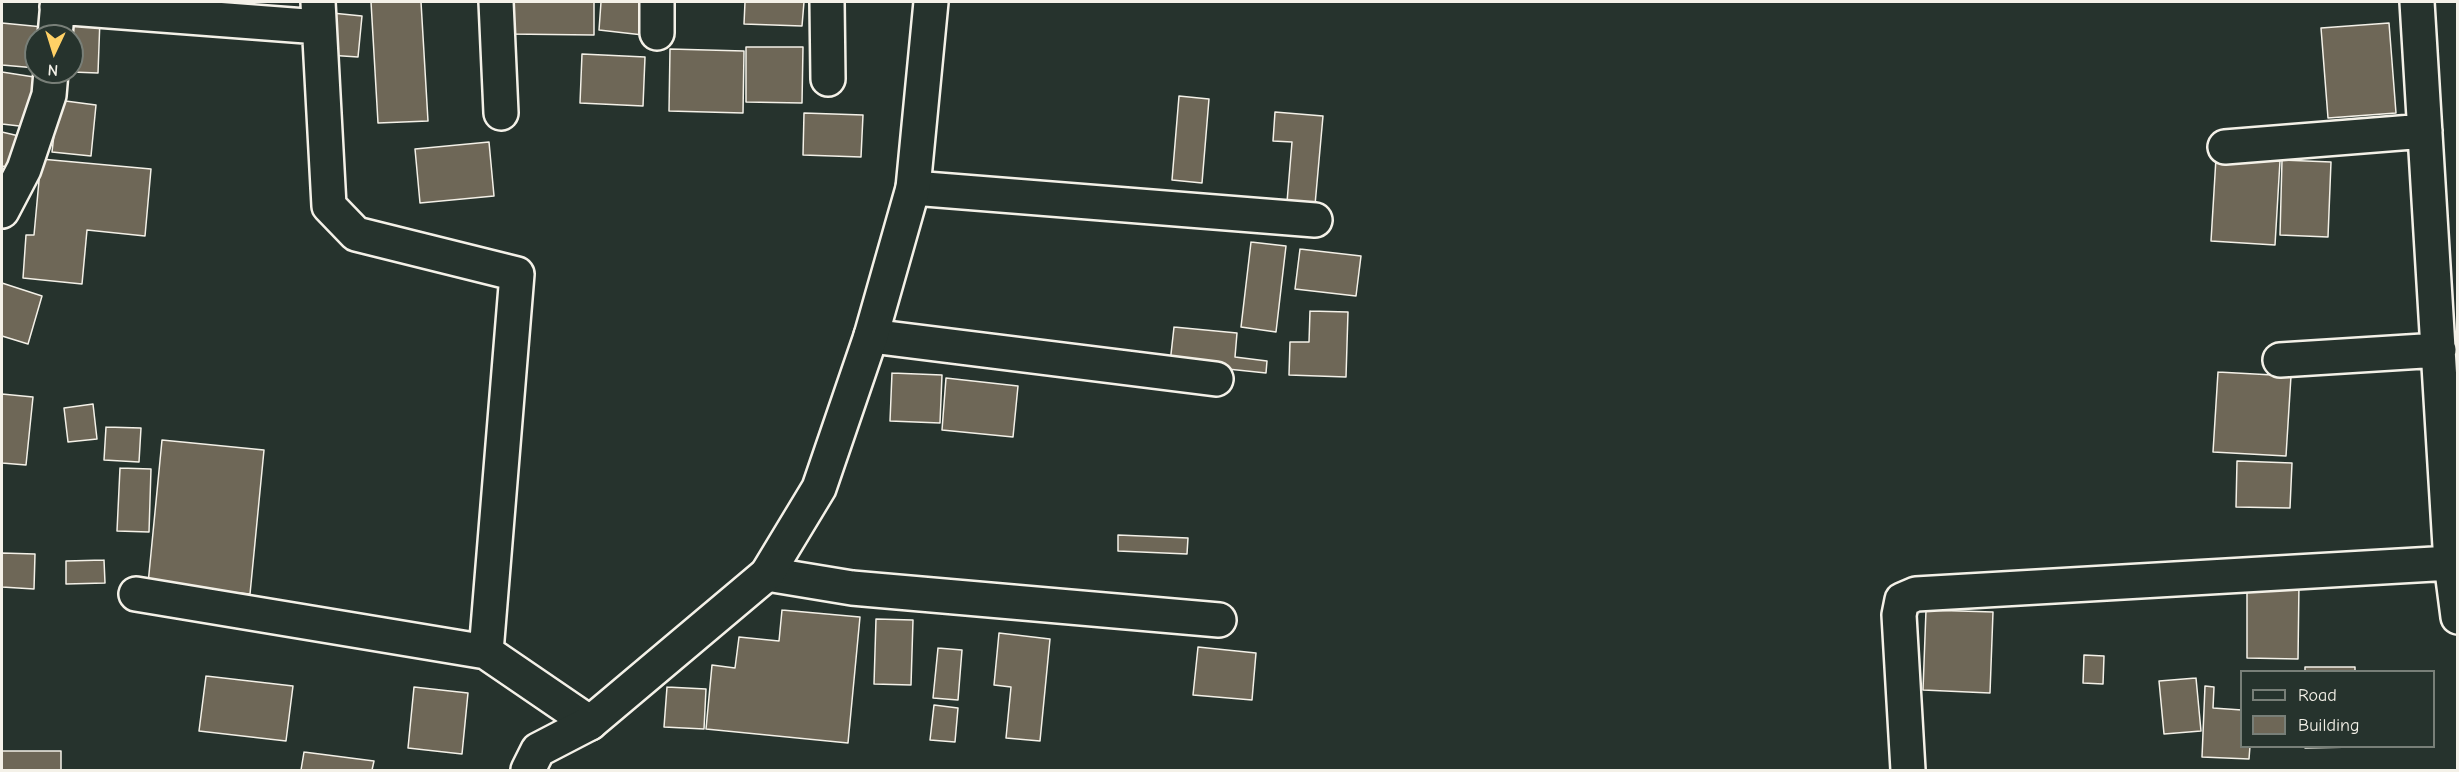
<!DOCTYPE html>
<html>
<head>
<meta charset="utf-8">
<style>
	body { margin:0 }
	#map { position:relative; width:2459px; height:772px; overflow:hidden; background:#26332d; font-family:"Comic Neue",sans-serif }
	canvas { display:block }
	.frame { position:absolute; inset:0; border:3px solid #f4f1e8; pointer-events:none }
	.legend { position:absolute; left:2240px; top:670px; width:195px; height:78px; box-sizing:border-box; background:#26332d; border:2px solid #787f78; margin:0; padding:8px 10px; list-style:none; font-size:18px; color:#f4f1e8 }
	.legend li { display:flex; align-items:center; gap:12px; height:30px }
	.legend b { width:30px; border:2px solid #787f78 }
	.north { position:absolute; left:24px; top:24px; width:60px; height:60px; box-sizing:border-box; background:#26332d; border:2px solid #787f78; border-radius:50%; rotate:184deg; font-size:16px; font-weight:700; line-height:24px; text-align:center; color:#f4f1e8 }
	.north::after { content:''; display:block; margin:auto; width:21px; height:27px; background:#ffd166; clip-path:polygon(50% 0,100% 100%,50% 72%,0 100%) }
</style>
</head>
<body>
<div id="map">
<canvas width="2459" height="772"></canvas>
<div class="frame"></div>
<ul class="legend">
<li><b style="height:8px;background:#26332d"></b>Road</li>
<li><b style="height:16px;background:#6e6757"></b>Building</li>
</ul>
<div class="north">N</div>
</div>
<script>
const c = document.querySelector('canvas').getContext('2d');
c.lineJoin = 'round';
function fill(path, color) {
  c.fillStyle = color;
  c.fill(path, 'evenodd');
}
function shape(rows) {
  const path = new Path2D();
  for (const r of rows) {
    path.moveTo(r[0], r[1]);
    for (let i = 2; i < r.length; i += 2) path.lineTo(r[i], r[i + 1]);
  }
  return path;
}
function trace(path, color, width, dash) {
  c.strokeStyle = color;
  c.lineWidth = width;
  c.lineCap = dash ? 'butt' : 'round';
  c.setLineDash(dash || []);
  c.stroke(path);
}
const building = shape([
	[371,2,421,2,428,121,378,123,371,2],
	[508,2,594,2,594,35,508,34,508,2],
	[601,2,647,2,643,35,599,30,601,2],
	[745,2,804,2,802,26,744,24,745,2],
	[332,13,362,16,358,57,328,55,332,13],
	[72,17,100,19,98,73,72,72,72,17],
	[2,23,43,27,42,36,36,36,36,68,2,65,2,23],
	[2389,23,2396,113,2328,118,2321,28,2389,23],
	[746,47,803,47,802,103,746,102,746,47],
	[670,49,744,51,743,113,669,111,670,49],
	[582,54,645,57,643,106,580,103,582,54],
	[2,72,34,77,28,127,2,124,2,72],
	[1179,96,1209,99,1202,183,1172,180,1179,96],
	[58,100,96,105,91,156,52,152,58,100],
	[1275,112,1323,116,1315,205,1287,202,1292,142,1273,141,1275,112],
	[804,113,863,115,861,157,803,155,804,113],
	[2,132,19,136,11,168,2,166,2,132],
	[489,142,494,196,420,203,415,149,489,142],
	[2216,158,2280,161,2275,245,2211,241,2216,158],
	[41,159,151,169,145,236,87,230,82,284,23,278,26,235,34,235,41,159],
	[2282,160,2331,162,2328,237,2280,235,2282,160],
	[1251,242,1286,246,1276,332,1241,327,1251,242],
	[1300,249,1361,256,1356,296,1295,289,1300,249],
	[2,283,42,296,28,344,2,336,2,283],
	[1310,311,1348,312,1346,377,1289,375,1290,342,1309,342,1310,311],
	[1174,327,1237,333,1235,357,1267,361,1266,373,1170,363,1174,327],
	[2218,372,2291,376,2286,456,2213,452,2218,372],
	[892,373,942,375,940,423,890,421,892,373],
	[946,378,1018,386,1013,437,942,430,946,378],
	[2,394,33,397,26,465,2,463,2,394],
	[93,404,97,439,68,442,64,408,93,404],
	[106,427,141,428,139,462,104,460,106,427],
	[162,440,264,450,250,594,148,584,162,440],
	[2237,461,2292,463,2290,508,2236,507,2237,461],
	[120,468,151,469,149,532,117,531,120,468],
	[1118,535,1188,538,1187,554,1118,551,1118,535],
	[2,553,35,554,34,589,2,587,2,553],
	[104,560,105,583,66,584,66,561,104,560],
	[2247,583,2299,584,2298,659,2247,658,2247,583],
	[782,610,860,617,848,743,706,729,712,665,735,668,739,637,779,641,782,610],
	[1926,610,1993,612,1990,693,1923,690,1926,610],
	[876,619,913,620,911,685,874,684,876,619],
	[999,633,1050,639,1040,741,1006,738,1011,687,994,685,999,633],
	[1198,647,1256,653,1252,700,1193,695,1198,647],
	[938,648,962,650,958,700,933,698,938,648],
	[2084,655,2104,656,2103,684,2083,683,2084,655],
	[2305,667,2355,667,2355,672,2305,672,2305,667],
	[206,676,293,686,286,741,199,731,206,676],
	[2196,678,2201,731,2164,734,2159,681,2196,678],
	[2205,686,2214,687,2213,708,2242,710,2242,746,2250,746,2249,759,2202,757,2205,686],
	[414,687,468,693,462,754,408,748,414,687],
	[667,687,706,689,704,729,664,727,667,687],
	[934,705,958,708,955,742,930,740,934,705],
	[2305,746,2355,746,2355,747,2305,748,2305,746],
	[2,751,61,751,61,770,2,770,2,751],
	[304,752,374,761,372,770,301,770,304,752]
]);
const minor = shape([
	[318,2,329,206,356,234,517,274,486,652],
	[496,2,501,113],
	[657,2,657,33],
	[827,2,828,79],
	[2417,2,2451,563,2458,617],
	[57,7,319,27],
	[55,36,58,2],
	[2225,147,2425,131],
	[913,188,1315,220],
	[2,211,24,169,49,95,51,72],
	[871,336,1216,379],
	[2280,360,2439,350],
	[767,574,852,588,1219,620],
	[136,594,486,652,590,723],
	[1908,770,1899,615,1902,600,1916,594,2451,563]
]);
const secondary = shape([
	[528,770,538,750,590,723,767,574,819,488,871,336,913,188,931,2]
]);
fill(building, '#6e6757');
trace(building, '#f4f1e8', 1.5);
trace(minor, '#f4f1e8', 38);
trace(secondary, '#f4f1e8', 38);
trace(minor, '#26332d', 33);
trace(secondary, '#26332d', 33);
</script>
</body>
</html>
